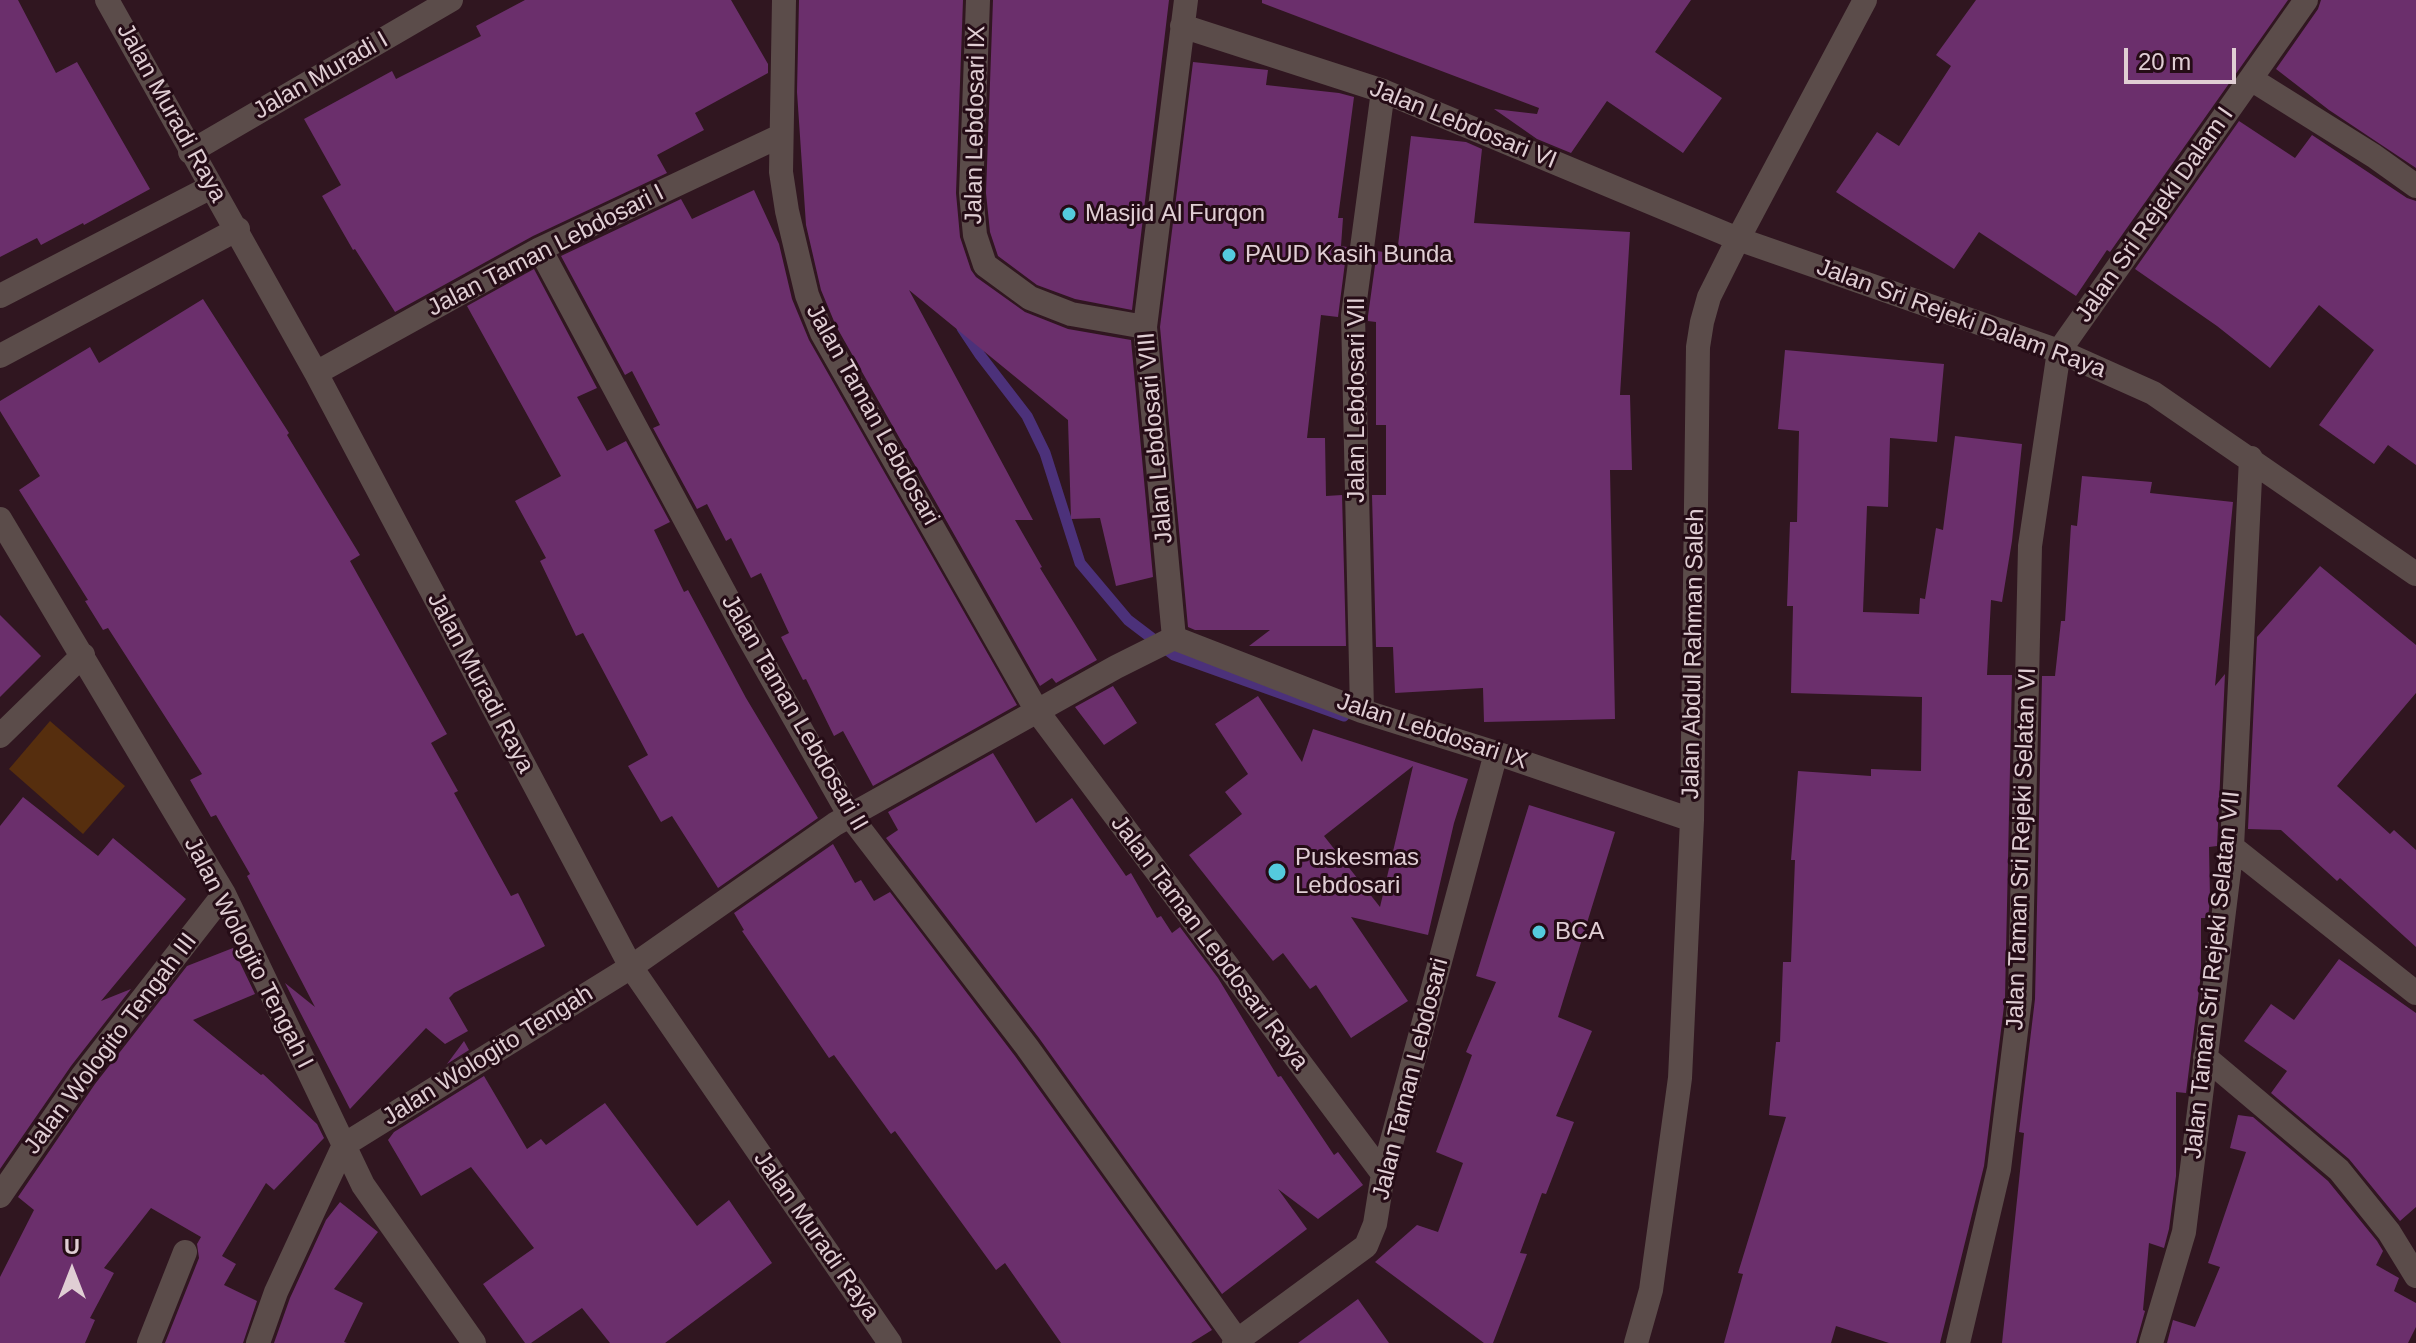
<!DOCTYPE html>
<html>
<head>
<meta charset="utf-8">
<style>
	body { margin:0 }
	#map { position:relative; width:2416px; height:1343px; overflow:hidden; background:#301620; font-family:Helvetica,sans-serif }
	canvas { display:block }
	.north { position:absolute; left:32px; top:1231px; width:80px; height:80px; -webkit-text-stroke:6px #250c16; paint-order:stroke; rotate:0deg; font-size:22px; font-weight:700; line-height:32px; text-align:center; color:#e0ced4 }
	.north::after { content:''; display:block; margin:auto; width:28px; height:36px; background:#e0ced4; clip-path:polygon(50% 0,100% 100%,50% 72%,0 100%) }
	.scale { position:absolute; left:2124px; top:48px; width:112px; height:36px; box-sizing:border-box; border:4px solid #e0ced4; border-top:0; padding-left:10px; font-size:24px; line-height:28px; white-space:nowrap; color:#e0ced4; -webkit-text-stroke:6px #250c16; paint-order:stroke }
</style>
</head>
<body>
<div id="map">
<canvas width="2416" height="1343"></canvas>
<div class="north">U</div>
<div class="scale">20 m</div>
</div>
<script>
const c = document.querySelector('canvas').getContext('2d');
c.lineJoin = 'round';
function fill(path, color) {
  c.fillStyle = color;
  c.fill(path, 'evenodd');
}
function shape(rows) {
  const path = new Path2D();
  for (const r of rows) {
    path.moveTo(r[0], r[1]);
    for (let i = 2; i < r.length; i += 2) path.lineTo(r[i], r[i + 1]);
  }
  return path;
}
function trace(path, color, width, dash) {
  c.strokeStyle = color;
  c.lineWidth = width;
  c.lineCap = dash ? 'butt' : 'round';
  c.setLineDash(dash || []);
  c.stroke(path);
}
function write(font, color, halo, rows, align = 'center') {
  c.font = font + ' Helvetica,sans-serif';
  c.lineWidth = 6;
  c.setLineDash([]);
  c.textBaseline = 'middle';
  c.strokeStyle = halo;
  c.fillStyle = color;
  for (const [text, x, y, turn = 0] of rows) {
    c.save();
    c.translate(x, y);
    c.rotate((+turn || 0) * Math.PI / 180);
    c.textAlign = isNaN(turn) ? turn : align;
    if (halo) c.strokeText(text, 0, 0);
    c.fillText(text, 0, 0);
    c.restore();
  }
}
const green = shape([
	[50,721,125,786,83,834,9,769]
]);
const stream = shape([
	[962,328,980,355,1027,416,1045,453,1080,563,1128,620,1174,655,1344,716]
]);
const building = shape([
	[0,0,18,0,56,73,77,62,150,189,84,225,83,223,41,245,37,238,0,257],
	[525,0,731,0,768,64,768,73,695,113,704,130,657,155,667,173,533,236,395,312,355,249,353,250,322,196,341,185,304,119,392,71,396,79,481,36,476,26],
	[799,0,963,0,956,193,960,237,971,270,976,277,1025,312,1068,329,1131,340,1153,577,1116,586,1100,518,1071,519,1068,420,909,290,1033,520,1015,520,1042,567,1040,568,1097,660,1056,683,1052,678,1040,686,836,326,821,290,806,225,797,92],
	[993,0,1169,0,1132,310,1075,299,1037,285,998,256,990,232,986,193],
	[1262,0,1691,0,1655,52,1722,98,1683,153,1607,101,1571,153,1537,139,1494,109,1537,114,1539,108,1262,3],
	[1976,0,2288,0,2110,252,2107,250,2076,296,1979,232,1954,269,1836,192,1877,132,1899,146,1951,66,1936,55],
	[2321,0,2416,0,2416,168,2329,110,2276,69,2318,9],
	[1193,62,1268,70,1266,85,1339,93,1354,97,1338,218,1343,218,1341,246,1347,247,1338,317,1321,315,1307,438,1325,438,1326,496,1342,495,1346,646,1249,646,1270,630,1195,630,1188,627,1160,327],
	[2239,121,2295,158,2312,135,2407,198,2416,201,2416,465,2388,445,2374,464,2319,425,2374,350,2319,305,2270,368,2217,326,2135,269],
	[1411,136,1466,142,1482,149,1474,223,1630,232,1620,395,1630,395,1632,470,1610,470,1615,719,1484,722,1483,688,1395,693,1393,647,1376,647,1372,495,1386,495,1386,425,1376,425,1376,322,1368,321,1368,316,1377,251,1397,254],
	[754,190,779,244,792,299,809,340,1017,705,873,786,843,731,834,736,806,679,803,680,781,637,789,633,761,573,751,578,731,538,726,541,707,504,697,509,653,428,660,425,632,371,625,375,561,256,681,199,692,219],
	[534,269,597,388,577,397,607,451,626,441,670,522,654,530,684,592,688,590,746,698,818,818,718,888,672,816,661,822,628,766,648,755,583,633,576,636,540,561,546,558,515,501,561,476,467,306],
	[203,299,289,433,287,435,360,555,350,561,447,734,431,743,458,791,454,793,511,896,518,893,545,946,454,993,449,998,468,1031,445,1044,426,1028,350,1109,285,983,315,1007,247,876,250,874,216,815,211,817,190,780,202,774,108,628,103,630,85,601,88,600,19,490,40,476,0,411,0,401,90,347,99,363],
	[1785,350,1944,364,1937,442,1890,438,1888,507,1867,506,1863,612,1919,614,1920,598,1925,599,1936,528,1943,530,1955,436,2022,444,2012,541,2002,602,1991,600,1987,675,2012,675,2005,998,1984,1166,1940,1343,1889,1343,1836,1326,1831,1343,1724,1343,1743,1274,1738,1273,1786,1117,1769,1115,1776,1042,1780,1042,1783,962,1791,962,1795,860,1791,860,1798,771,1871,776,1871,769,1921,771,1922,697,1791,693,1793,606,1787,606,1790,522,1797,522,1799,431,1778,429],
	[2082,476,2152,482,2150,493,2233,502,2215,686,2225,674,2217,846,2209,847,2210,899,2208,918,2201,918,2201,974,2186,1093,2176,1092,2176,1176,2169,1229,2164,1248,2149,1243,2143,1310,2145,1311,2136,1343,2002,1343,2024,1133,2019,1132,2035,999,2042,676,2055,676,2061,621,2065,621,2071,525,2077,526],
	[2320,566,2416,645,2416,693,2337,786,2390,834,2394,830,2416,850,2416,947,2340,878,2337,881,2281,830,2248,829,2257,637],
	[0,615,41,656,0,697],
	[1113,686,1137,723,1104,745,1075,707],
	[1258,696,1302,762,1313,729,1468,779,1454,823,1428,935,1351,917,1408,1001,1351,1038,1316,985,1310,989,1283,953,1273,961,1189,855,1242,814,1225,792,1248,774,1215,724],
	[1413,766,1380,907,1324,836],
	[993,753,1036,823,1072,798,1126,876,1131,873,1157,918,1161,916,1172,933,1180,927,1218,978,1278,1077,1281,1076,1334,1155,1338,1152,1363,1185,1318,1219,1278,1189,1307,1229,1222,1294,1039,1038,886,838,898,830,888,812],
	[23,797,98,856,113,838,186,899,101,1001,131,989,71,1066,0,1169,0,826],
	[1529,805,1615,832,1558,1017,1592,1031,1556,1116,1574,1122,1546,1194,1542,1193,1520,1253,1527,1254,1493,1343,1484,1343,1375,1262,1417,1225,1438,1232,1463,1163,1436,1152,1472,1055,1466,1052,1496,982,1476,976],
	[833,844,855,883,861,880,874,901,890,892,1015,1056,1212,1330,1191,1343,1061,1343,1005,1263,996,1270,895,1131,891,1134,834,1055,829,1058,742,931,744,930,734,913],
	[233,948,255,994,193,1020,261,1075,263,1074,317,1124,324,1138,274,1190,266,1183,222,1256,236,1264,224,1285,257,1301,243,1343,165,1343,199,1258,197,1244,201,1237,151,1208,104,1268,114,1273,90,1318,95,1320,85,1343,0,1343,0,1277,34,1210,18,1197,95,1084,187,966],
	[2339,959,2416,1013,2416,1207,2400,1221,2349,1159,2271,1093,2287,1071,2244,1041,2271,1004,2294,1020],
	[464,1041,469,1050,447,1064],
	[484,1076,527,1149,541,1139,546,1145,605,1103,697,1226,729,1200,772,1263,665,1343,610,1343,582,1308,531,1343,525,1343,483,1284,534,1248,471,1167,421,1196,388,1140,394,1132],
	[2238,1115,2253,1117,2328,1181,2377,1241,2383,1251,2376,1265,2399,1278,2394,1291,2416,1303,2416,1327,2408,1343,2167,1343,2173,1320,2195,1327,2220,1267,2208,1263,2246,1152,2230,1148],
	[340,1202,378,1232,334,1289,363,1303,344,1342,347,1343,274,1343,290,1298,326,1220],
	[1358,1299,1389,1343,1298,1343]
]);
const minor = shape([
	[107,0,316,373,631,967,890,1343],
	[784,0,781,172,787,211,807,295,822,333,1037,711,1383,1174],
	[978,0,971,193,975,235,985,265,1030,298,1071,314,1145,327],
	[1182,26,1383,91,1738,239,2059,351,2153,393,2416,574],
	[2251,79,2374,156,2416,186],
	[190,152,451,0],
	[540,249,745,631,850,816,1027,1047,1237,1340],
	[0,296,211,187],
	[0,356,238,229],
	[316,373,540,249,780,136],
	[0,519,224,894,363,1185,474,1343],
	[1174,638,1145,327,1186,0],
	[1174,638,1362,711,1496,753,1692,820],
	[1362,711,1353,315,1383,91],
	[0,736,83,655],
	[2232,847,2416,993],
	[2205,1057,2339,1170,2389,1232,2416,1276],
	[0,1196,83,1075,224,894],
	[149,1343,185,1252],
	[258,1343,276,1292,344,1145,631,967,835,824,1116,667,1174,638],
	[1234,1343,1366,1246,1375,1224,1383,1174,1496,753],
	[1636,1343,1651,1290,1680,1078,1692,820,1698,347,1702,322,1709,297,1738,239,1865,0],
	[1958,1343,1999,1169,2020,999,2030,546,2059,351,2306,0],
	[2151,1343,2184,1232,2232,847,2251,458]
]);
const markers = [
	[1069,214,8,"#54cadd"],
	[1229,255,8,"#54cadd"],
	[1277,872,10,"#54cadd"],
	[1539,932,8,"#54cadd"]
];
const streetNames = [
	["Jalan Muradi I",321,76,-30],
	["Jalan Muradi Raya",171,113,61],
	["Jalan Lebdosari IX",976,125,-89],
	["Jalan Lebdosari VI",1463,125,22],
	["Jalan Sri Rejeki Dalam I",2155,215,-55],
	["Jalan Taman Lebdosari I",546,251,-27],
	["Jalan Sri Rejeki Dalam Raya",1961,319,20],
	["Jalan Lebdosari VII",1357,400,-90],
	["Jalan Taman Lebdosari",872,415,61],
	["Jalan Lebdosari VIII",1156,438,-95],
	["Jalan Abdul Rahman Saleh",1694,654,-89],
	["Jalan Muradi Raya",480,683,62],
	["Jalan Taman Lebdosari II",794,713,60],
	["Jalan Lebdosari IX",1432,732,18],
	["Jalan Taman Sri Rejeki Selatan VI",2022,849,-88],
	["Jalan Taman Lebdosari Raya",1209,943,53],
	["Jalan Wologito Tengah I",248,953,63],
	["Jalan Taman Sri Rejeki Selatan VII",2213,975,-84],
	["Jalan Wologito Tengah III",111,1044,-53],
	["Jalan Wologito Tengah",488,1056,-32],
	["Jalan Taman Lebdosari",1411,1079,-76],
	["Jalan Muradi Raya",816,1236,55]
];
const poiNames = [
	["Masjid Al Furqon",1085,214],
	["PAUD Kasih Bunda",1245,255],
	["Puskesmas",1295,858],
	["Lebdosari",1295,886],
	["BCA",1555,932]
];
fill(green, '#562e0e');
trace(stream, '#4c317a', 11);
fill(building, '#6b2f6c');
trace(minor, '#5b4c4a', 24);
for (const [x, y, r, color] of markers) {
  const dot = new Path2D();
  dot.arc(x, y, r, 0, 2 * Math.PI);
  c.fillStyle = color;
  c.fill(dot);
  trace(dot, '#250c16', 3);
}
write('24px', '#e0ced4', '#250c16', streetNames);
write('24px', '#e0ced4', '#250c16', poiNames, 'left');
</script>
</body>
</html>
